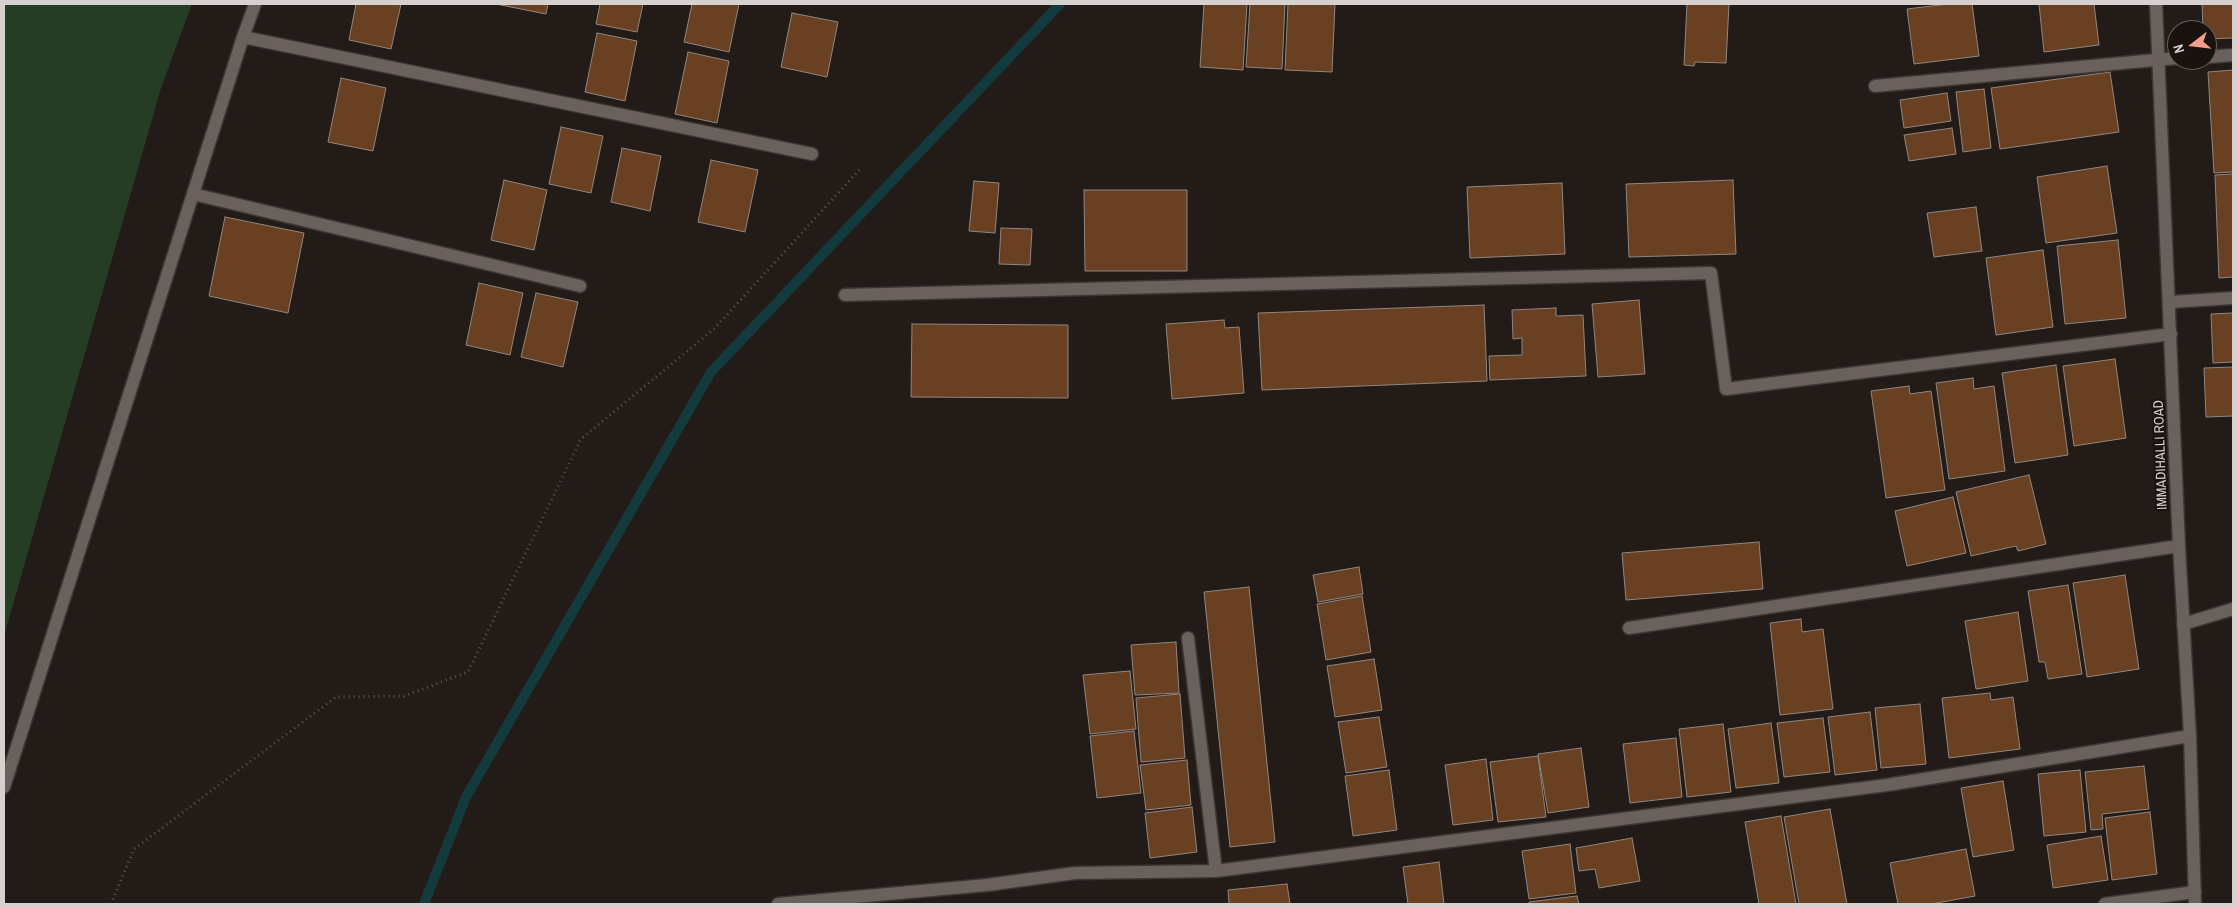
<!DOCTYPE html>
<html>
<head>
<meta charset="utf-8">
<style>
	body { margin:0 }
	#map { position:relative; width:2237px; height:908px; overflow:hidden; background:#231b17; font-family:"Archivo Narrow",sans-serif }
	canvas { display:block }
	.frame { position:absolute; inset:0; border:5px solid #d6d0ce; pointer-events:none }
	.north { position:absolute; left:2167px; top:20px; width:50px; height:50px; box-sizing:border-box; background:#19120f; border:1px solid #655e5b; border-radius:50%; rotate:254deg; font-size:14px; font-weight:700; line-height:20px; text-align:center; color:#d6d0ce }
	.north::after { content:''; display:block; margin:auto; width:18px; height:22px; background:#f49d8b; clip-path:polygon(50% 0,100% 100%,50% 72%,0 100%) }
</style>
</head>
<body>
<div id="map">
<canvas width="2237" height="908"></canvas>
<div class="frame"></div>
<div class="north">N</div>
</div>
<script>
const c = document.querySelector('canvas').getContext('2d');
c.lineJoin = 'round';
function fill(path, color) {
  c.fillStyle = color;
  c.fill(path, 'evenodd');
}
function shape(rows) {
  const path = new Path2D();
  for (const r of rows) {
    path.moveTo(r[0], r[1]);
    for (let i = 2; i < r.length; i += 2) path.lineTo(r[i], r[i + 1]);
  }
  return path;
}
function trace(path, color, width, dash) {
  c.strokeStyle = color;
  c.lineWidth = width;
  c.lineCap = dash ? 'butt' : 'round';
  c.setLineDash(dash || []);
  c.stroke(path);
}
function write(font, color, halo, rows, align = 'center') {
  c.font = font + ' "Archivo Narrow",sans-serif';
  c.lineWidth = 4;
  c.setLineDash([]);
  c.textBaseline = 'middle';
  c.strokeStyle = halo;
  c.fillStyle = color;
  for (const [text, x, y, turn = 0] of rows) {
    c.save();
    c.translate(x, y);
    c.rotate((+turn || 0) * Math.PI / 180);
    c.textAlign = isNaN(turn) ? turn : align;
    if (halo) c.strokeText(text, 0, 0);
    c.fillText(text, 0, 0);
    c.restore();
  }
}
const green = shape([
	[4,4,192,4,161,88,4,636]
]);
const stream = shape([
	[424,904,466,797,711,372,1060,4]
]);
const building = shape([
	[356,4,401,4,391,49,349,40,356,4],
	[496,4,548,4,546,14,496,4],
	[600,4,643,4,637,32,596,24,600,4],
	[692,4,739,4,729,52,684,42,692,4],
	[1204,4,1247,4,1243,70,1200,67,1204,4],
	[1250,4,1285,4,1282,69,1246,67,1250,4],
	[1288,4,1335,4,1332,72,1285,70,1288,4],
	[1687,4,1729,4,1726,63,1695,62,1694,66,1684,65,1687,4],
	[1948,4,1972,4,1979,56,1914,64,1907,9,1948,4],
	[2039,4,2094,4,2099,45,2044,52,2039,4],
	[2202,4,2233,4,2233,38,2207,39,2207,30,2203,30,2202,4],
	[792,13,838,22,827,77,781,67,792,13],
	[597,33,637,41,625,101,585,92,597,33],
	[688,52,729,61,717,123,675,114,688,52],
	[2233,70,2233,172,2214,173,2208,72,2233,70],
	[2110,72,2119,132,2000,149,1991,88,2110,72],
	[341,78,386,88,373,151,328,142,341,78],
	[1984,89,1991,148,1963,152,1956,92,1984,89],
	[1947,93,1951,121,1904,128,1900,100,1947,93],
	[561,127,603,136,591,193,549,184,561,127],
	[1952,128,1956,154,1909,161,1904,135,1952,128],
	[622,148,661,156,650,211,611,202,622,148],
	[711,160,758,170,745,232,698,222,711,160],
	[2107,166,2117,233,2046,243,2037,177,2107,166],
	[2233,174,2233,277,2219,278,2215,175,2233,174],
	[504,180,547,190,534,250,491,240,504,180],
	[1733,180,1736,254,1629,257,1626,184,1733,180],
	[974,181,999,183,995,233,969,231,974,181],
	[1562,183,1565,254,1470,258,1467,187,1562,183],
	[1084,190,1187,190,1187,271,1085,271,1084,190],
	[1976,207,1982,251,1934,257,1927,213,1976,207],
	[225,217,304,233,288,313,209,296,225,217],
	[1001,228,1032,229,1030,265,999,264,1001,228],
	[2118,240,2126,318,2065,324,2057,246,2118,240],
	[2043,250,2053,327,1996,335,1986,258,2043,250],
	[479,283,523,293,510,355,466,345,479,283],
	[536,293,578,302,563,367,521,357,536,293],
	[1639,300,1645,374,1598,377,1592,304,1639,300],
	[1484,305,1487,381,1262,390,1258,313,1484,305],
	[1556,308,1556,316,1583,315,1586,376,1490,380,1489,356,1522,355,1522,338,1513,339,1512,310,1556,308],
	[2233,313,2233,362,2213,363,2211,314,2233,313],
	[1224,320,1225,328,1239,327,1244,393,1172,399,1166,324,1224,320],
	[912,324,1068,325,1068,398,911,397,912,324],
	[2115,359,2126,438,2074,446,2063,366,2115,359],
	[2056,365,2068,455,2015,463,2002,373,2056,365],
	[2233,367,2233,416,2206,417,2204,368,2233,367],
	[1973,378,1974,389,1994,386,2005,471,1949,479,1936,383,1973,378],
	[1909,386,1910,394,1931,391,1945,490,1886,498,1871,391,1909,386],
	[2029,475,2046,544,2018,551,2016,546,1971,556,1956,492,2029,475],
	[1953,497,1966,553,1907,566,1895,511,1953,497],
	[1759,542,1763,589,1626,600,1622,553,1759,542],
	[1359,567,1363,594,1318,602,1313,575,1359,567],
	[2125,575,2139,669,2087,677,2073,583,2125,575],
	[2068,585,2082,674,2048,679,2045,662,2039,662,2028,591,2068,585],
	[1249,587,1275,842,1230,847,1204,592,1249,587],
	[1362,596,1371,652,1326,660,1317,604,1362,596],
	[2018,612,2028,681,1976,689,1965,621,2018,612],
	[1801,619,1802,632,1823,629,1833,709,1780,715,1770,623,1801,619],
	[1176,642,1179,693,1135,695,1131,645,1176,642],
	[1374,659,1382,710,1335,717,1327,666,1374,659],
	[1130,671,1136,729,1090,734,1083,675,1130,671],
	[1990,693,1991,700,2013,697,2020,749,1949,758,1942,698,1990,693],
	[1180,694,1185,758,1141,762,1136,698,1180,694],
	[1920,704,1926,764,1881,768,1875,708,1920,704],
	[1870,712,1877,770,1835,775,1828,717,1870,712],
	[1379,717,1387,767,1346,773,1338,722,1379,717],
	[1823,718,1830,772,1784,777,1777,723,1823,718],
	[1771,723,1779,783,1736,788,1728,729,1771,723],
	[1723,724,1731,792,1687,797,1679,729,1723,724],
	[1134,731,1141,793,1097,798,1090,736,1134,731],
	[1676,738,1682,797,1630,803,1623,744,1676,738],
	[1581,748,1589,807,1548,813,1538,754,1581,748],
	[1538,756,1546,817,1498,822,1490,762,1538,756],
	[1486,759,1493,820,1453,825,1445,765,1486,759],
	[1187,760,1191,805,1146,810,1140,765,1187,760],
	[2144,766,2149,809,2102,814,2103,829,2091,830,2085,772,2144,766],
	[1389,770,1397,830,1353,836,1345,776,1389,770],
	[2080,770,2086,832,2044,836,2038,774,2080,770],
	[2003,781,2014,850,1973,857,1961,788,2003,781],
	[1192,807,1197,852,1150,858,1145,813,1192,807],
	[1830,809,1847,904,1799,904,1784,817,1830,809],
	[2150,812,2157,874,2112,880,2105,818,2150,812],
	[1781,816,1796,904,1759,904,1745,822,1781,816],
	[2101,836,2108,880,2053,888,2047,845,2101,836],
	[1632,838,1640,881,1599,888,1595,869,1579,871,1576,848,1632,838],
	[1570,844,1576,893,1529,899,1522,851,1570,844],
	[1966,849,1975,896,1931,904,1898,904,1890,863,1966,849],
	[1439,862,1444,904,1408,904,1403,867,1439,862],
	[1287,884,1290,904,1229,904,1228,890,1287,884],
	[1577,896,1579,904,1529,904,1529,902,1577,896]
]);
const path = shape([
	[111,904,134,849,336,697,404,696,468,672,581,439,714,329,861,168]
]);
const street = shape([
	[243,37,812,154],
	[2207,57,2233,55],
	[1875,86,2177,58],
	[193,194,580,286],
	[845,295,1711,273,1726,389,2171,334],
	[2170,302,2233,298],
	[2183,624,2233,609],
	[1629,628,2179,546],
	[1188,638,1216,871],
	[4,787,243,37,255,4],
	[778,904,987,885,1075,873,1216,871,1887,785,2190,736],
	[2105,904,2195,892]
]);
const secondary = shape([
	[2156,4,2179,546,2190,736,2195,904]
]);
const streetNames = [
	["IMMADIHALLI ROAD",2161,455,-92]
];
fill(green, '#253d24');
trace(stream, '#133a3c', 10);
fill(building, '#694021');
trace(building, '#908781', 1);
trace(street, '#3c3634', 15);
trace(secondary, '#3c3634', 15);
trace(path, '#5d5552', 3, [1, 4]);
trace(street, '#6a605c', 12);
trace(secondary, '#6a605c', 12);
write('14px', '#d6d0ce', '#19120f', streetNames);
</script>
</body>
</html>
